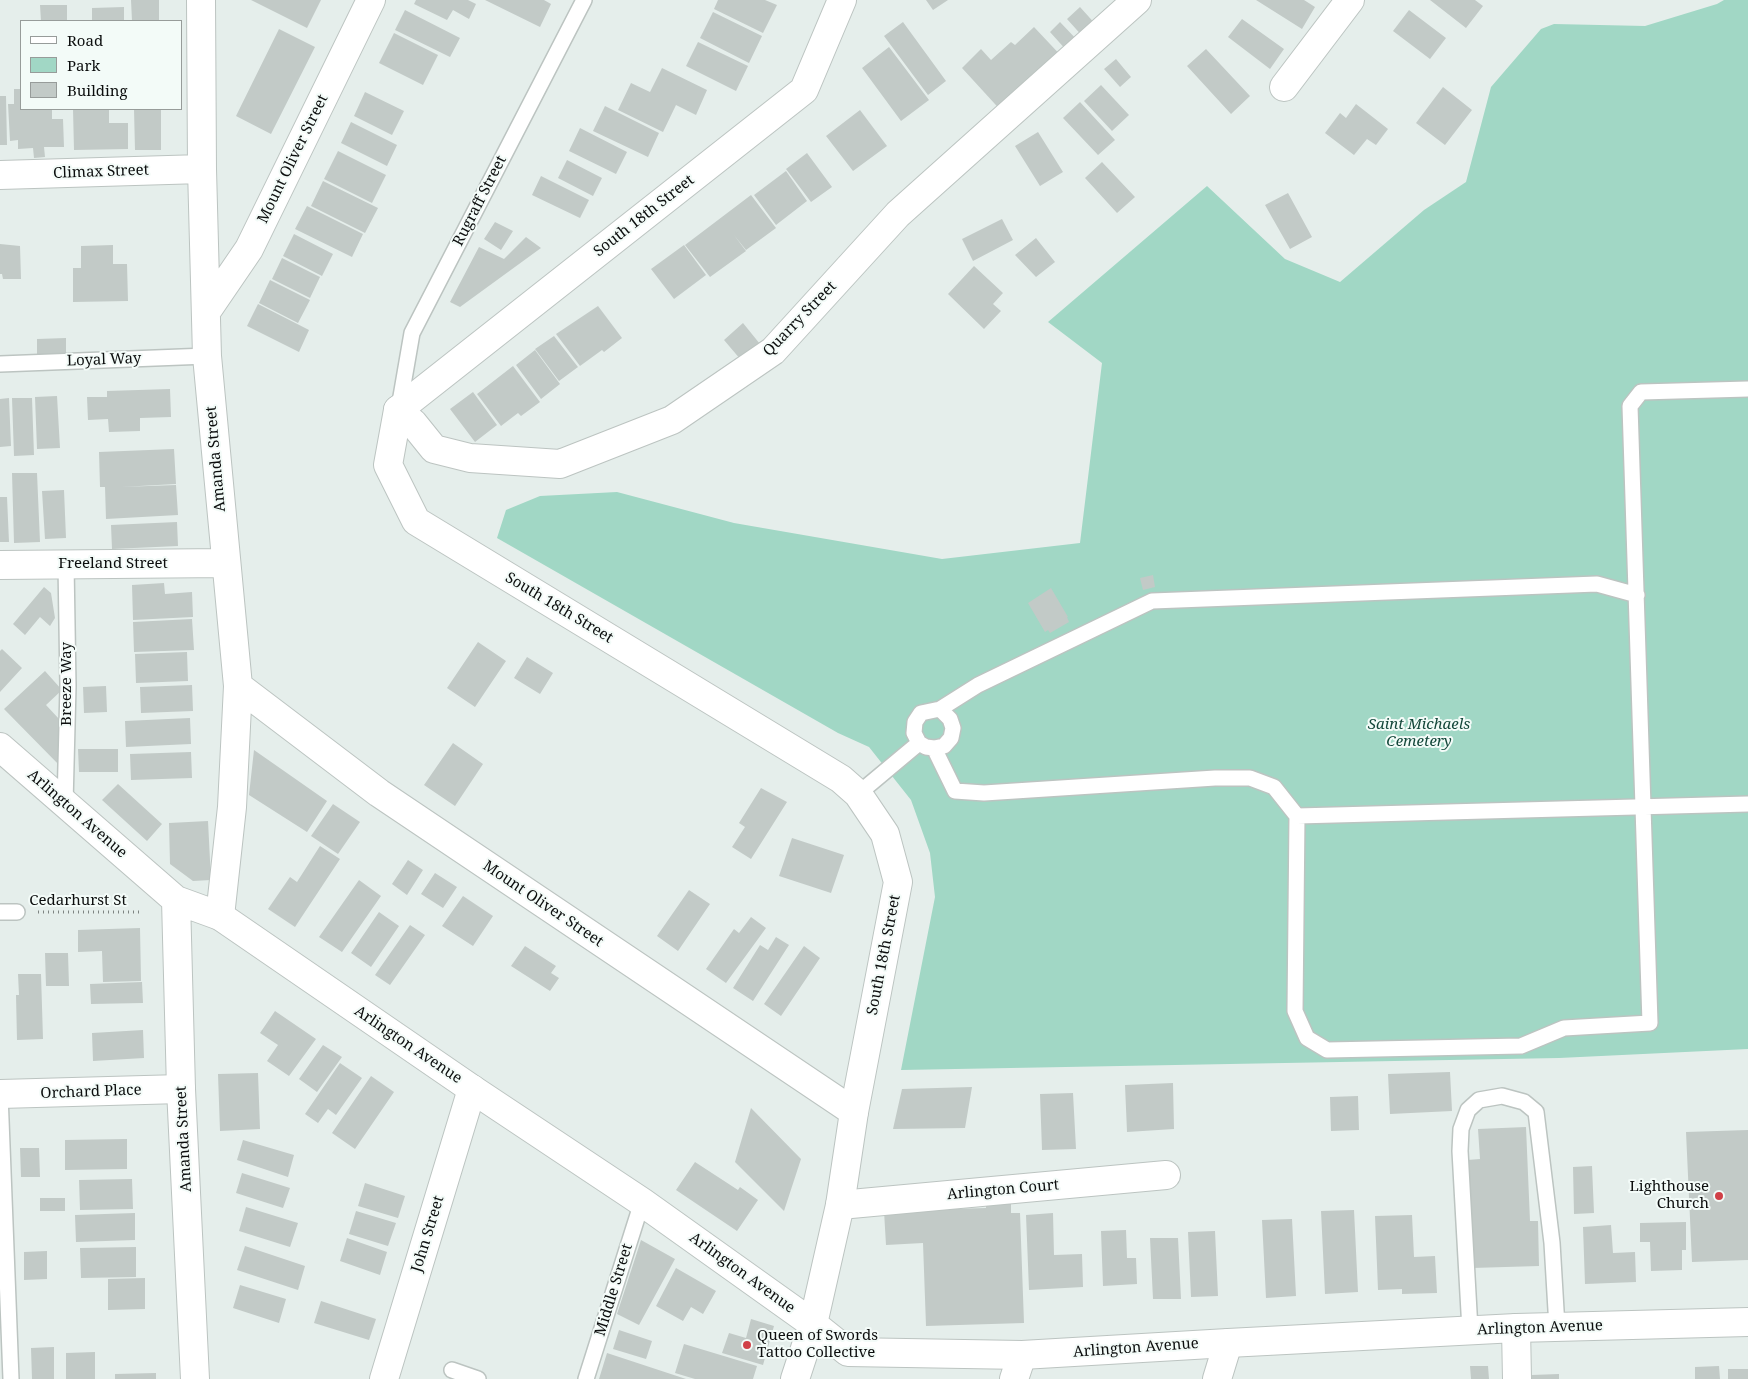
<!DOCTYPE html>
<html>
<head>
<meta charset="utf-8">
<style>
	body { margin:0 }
	#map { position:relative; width:1748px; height:1379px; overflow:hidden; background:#e5eeeb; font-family:"Noto Serif",serif }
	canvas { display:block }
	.legend { position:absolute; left:20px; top:20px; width:162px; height:90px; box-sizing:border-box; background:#f3fbf8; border:1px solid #979c9a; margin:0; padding:6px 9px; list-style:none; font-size:15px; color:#0c0e0e }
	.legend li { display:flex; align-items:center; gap:10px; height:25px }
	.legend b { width:25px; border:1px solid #979c9a }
</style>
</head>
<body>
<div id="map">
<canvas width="1748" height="1379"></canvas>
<ul class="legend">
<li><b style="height:6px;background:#fff"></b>Road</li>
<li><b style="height:14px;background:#a1d7c5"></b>Park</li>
<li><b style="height:14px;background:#c2cac7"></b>Building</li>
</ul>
</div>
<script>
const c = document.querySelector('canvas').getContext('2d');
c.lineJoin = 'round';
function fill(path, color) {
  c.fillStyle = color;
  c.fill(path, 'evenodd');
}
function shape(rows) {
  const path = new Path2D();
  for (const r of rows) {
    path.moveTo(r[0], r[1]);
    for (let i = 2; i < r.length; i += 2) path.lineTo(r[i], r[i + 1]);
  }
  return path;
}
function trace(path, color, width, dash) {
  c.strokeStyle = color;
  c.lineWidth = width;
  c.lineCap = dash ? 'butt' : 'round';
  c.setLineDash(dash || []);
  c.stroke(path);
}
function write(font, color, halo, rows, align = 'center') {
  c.font = font + ' "Noto Serif",serif';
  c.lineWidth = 4;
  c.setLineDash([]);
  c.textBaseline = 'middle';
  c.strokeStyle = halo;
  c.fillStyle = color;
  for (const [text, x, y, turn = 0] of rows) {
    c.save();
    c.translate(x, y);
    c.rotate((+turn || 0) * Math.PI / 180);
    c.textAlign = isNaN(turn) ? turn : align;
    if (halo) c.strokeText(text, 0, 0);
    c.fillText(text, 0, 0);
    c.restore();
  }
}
const green = shape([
	[1724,0,1748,0,1748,1049,1559,1058,901,1070,935,897,930,853,911,800,869,747,838,733,497,538,506,510,540,496,617,492,734,523,942,559,1080,543,1102,363,1048,322,1207,186,1285,259,1340,282,1424,210,1466,182,1491,87,1541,29,1554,24,1645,26,1717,4]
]);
const building = shape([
	[131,0,159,0,159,21,132,21],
	[251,0,321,0,307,28],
	[416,0,468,0,476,4,469,19,453,10,447,20,414,4],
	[485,0,544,0,551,4,540,27],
	[718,0,765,0,777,5,763,33,714,9],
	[926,0,948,0,933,10],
	[1256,0,1304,0,1315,7,1302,29],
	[1430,0,1475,0,1483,6,1466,28],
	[40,5,67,5,67,21,41,21],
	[124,7,124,21,92,21,92,8],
	[1080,7,1098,27,1085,39,1067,19],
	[405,10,460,38,450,57,395,30],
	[1409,10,1446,38,1430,59,1393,31],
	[713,12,762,36,749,63,700,38],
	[1242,19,1284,49,1270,69,1228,37],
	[903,22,946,81,928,95,884,36],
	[1060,22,1079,42,1068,52,1050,32],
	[1034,27,1066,61,1005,115,962,68,981,49,991,60,1011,42,1015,45],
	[279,29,315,47,271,134,236,116],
	[394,33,438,55,423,85,379,63],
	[698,42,748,66,736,91,686,66],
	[889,47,929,100,901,121,862,68],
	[1206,49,1250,96,1231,114,1187,66],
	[1116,59,1131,77,1120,87,1104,69],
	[662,68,707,90,696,115,676,105,663,132,618,110,631,83,650,92],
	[1101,85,1129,115,1112,131,1084,101],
	[1443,87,1472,110,1445,145,1416,123],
	[14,89,21,89,21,109,52,109,52,119,63,119,64,147,44,147,45,157,34,158,33,148,18,149,18,140,10,141,8,104,14,104],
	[365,92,404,111,392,135,354,116],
	[0,96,6,96,7,145,0,145],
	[1080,102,1115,140,1098,155,1063,118],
	[1356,104,1388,129,1376,145,1367,139,1354,155,1325,133,1340,113,1346,118],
	[605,106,659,133,648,157,593,131],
	[73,109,109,109,109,123,128,123,128,149,74,150],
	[134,109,161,109,161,150,135,150],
	[860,110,887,146,853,171,826,136],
	[351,122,397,145,387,166,341,143],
	[580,128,627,152,616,174,569,151],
	[1038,132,1063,172,1040,186,1015,146],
	[338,151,386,175,372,203,324,179],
	[807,153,832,187,811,202,786,169],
	[567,160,602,178,593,196,558,178],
	[1102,162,1135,197,1117,213,1085,178],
	[786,171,807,201,776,225,754,195],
	[541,176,589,200,580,218,532,195],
	[323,181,378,208,365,233,311,206],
	[1288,193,1312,237,1290,249,1265,205],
	[751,195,776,228,746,250,734,235,746,251,710,277,685,245],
	[307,206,363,234,352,257,295,229],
	[1002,219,1013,240,973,261,962,239],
	[495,222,513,231,501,250,484,239],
	[294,234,333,254,322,276,283,256],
	[526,237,541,248,460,307,450,302,479,247,504,259],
	[1036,238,1055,262,1036,277,1015,255],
	[0,244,20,246,21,279,3,279,2,274,0,274],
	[113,245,113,264,127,264,128,301,73,302,73,268,81,268,81,246],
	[684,245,706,275,674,299,651,269],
	[282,258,320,277,310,298,272,279],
	[974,266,1003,293,993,304,1001,311,984,329,948,294],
	[270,280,310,300,298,323,259,303],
	[258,304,309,330,299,352,247,326],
	[598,306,622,338,604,352,602,350,580,366,556,334],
	[743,323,760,344,741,360,724,340],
	[554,336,578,367,559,381,535,349],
	[66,338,66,357,37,358,37,339],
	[535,350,560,384,541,399,516,365],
	[513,366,540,402,521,416,518,413,501,426,477,394],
	[170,389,171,417,140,418,140,431,109,432,108,419,88,420,87,397,107,397,107,391],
	[473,392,497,425,475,442,450,409],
	[57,396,60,448,37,449,35,397],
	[9,398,11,446,0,447,0,399],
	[12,398,32,398,34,455,14,456],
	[174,449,176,484,121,487,176,485,178,515,106,519,105,487,100,487,99,452],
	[12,473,37,473,40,542,14,543],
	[64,490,66,538,45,539,42,491],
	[0,497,7,497,9,542,0,542],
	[177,522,178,546,112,549,111,525],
	[1153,575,1155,587,1143,590,1140,578],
	[164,583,165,594,192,592,193,617,133,620,132,585],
	[44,587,51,593,55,618,50,626,40,617,25,635,13,624],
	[1051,588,1068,617,1067,617,1069,622,1050,633,1048,630,1045,632,1028,603],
	[192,619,194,650,134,652,133,622],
	[478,642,506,661,475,707,447,688],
	[2,649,22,668,0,692,0,651],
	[187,652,188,681,136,683,135,654],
	[527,657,553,673,540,694,514,678],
	[45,671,62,690,46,705,60,720,62,768,4,709],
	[192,685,193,711,141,713,140,687],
	[106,686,107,712,84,713,83,687],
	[190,718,191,744,126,747,125,721],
	[453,743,483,764,455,806,424,785],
	[78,749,118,749,118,772,79,772],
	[254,750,327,801,307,832,249,795],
	[191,752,192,778,131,780,130,754],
	[118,784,162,824,147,841,102,800],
	[761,788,787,802,751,859,732,847,745,827,739,823],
	[333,804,360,822,338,854,311,836],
	[208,821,211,880,193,881,170,864,169,823],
	[792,838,844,855,831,893,779,876],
	[320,846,340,859,295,927,268,909,290,877,297,882],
	[408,860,423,870,407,895,392,884],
	[435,873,457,887,443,908,421,894],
	[359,880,381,896,342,952,319,937],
	[689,890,710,904,678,951,657,936],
	[463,896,493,916,473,946,442,926],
	[379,912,399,926,371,967,351,953],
	[751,917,766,928,726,983,706,969,734,929,739,933],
	[410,925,425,935,390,985,375,975],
	[140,928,141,981,103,982,102,951,78,952,78,930],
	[776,937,789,945,753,1001,733,988,760,945,768,950],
	[525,946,556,966,551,973,559,978,550,991,511,966],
	[804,946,820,958,781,1016,764,1004],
	[45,953,68,953,69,986,46,986],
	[18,974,41,974,43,1039,17,1040,16,995,19,995],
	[142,982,143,1003,91,1004,90,984],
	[275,1011,316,1039,289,1076,267,1061,278,1045,260,1033],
	[143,1030,144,1058,93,1061,92,1033],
	[323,1045,342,1057,317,1092,299,1079],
	[340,1063,362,1078,336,1115,328,1109,318,1123,305,1114],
	[1450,1072,1452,1111,1390,1114,1388,1074],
	[258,1073,260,1129,220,1131,218,1074],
	[371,1076,394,1092,355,1149,332,1133],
	[1173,1083,1174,1129,1127,1132,1125,1085],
	[972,1087,965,1128,893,1129,902,1089],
	[1073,1093,1076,1149,1042,1150,1040,1094],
	[1358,1096,1359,1130,1331,1131,1330,1097],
	[751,1108,801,1159,784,1211,735,1162],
	[1526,1127,1530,1221,1538,1221,1539,1266,1472,1268,1467,1160,1480,1159,1478,1129],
	[1748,1130,1748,1260,1692,1262,1686,1132],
	[127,1139,127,1169,65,1170,65,1140],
	[243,1140,294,1155,288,1177,237,1160],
	[20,1148,39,1148,40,1177,21,1177],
	[695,1162,738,1190,740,1187,758,1200,737,1231,676,1190],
	[1592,1166,1594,1213,1574,1214,1573,1167],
	[242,1173,290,1188,283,1208,236,1193],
	[132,1179,133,1209,80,1210,79,1180],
	[365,1183,405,1196,398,1218,358,1206],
	[40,1198,65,1198,65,1211,40,1211],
	[1011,1203,1011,1213,1020,1213,1024,1323,926,1326,923,1243,886,1245,884,1211,986,1208,986,1204],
	[246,1207,298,1223,290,1247,239,1231],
	[1354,1210,1358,1292,1325,1294,1321,1211],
	[356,1211,396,1223,388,1246,349,1234],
	[135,1213,135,1240,76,1242,75,1215],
	[1053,1213,1054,1255,1082,1254,1083,1287,1029,1290,1026,1215],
	[1412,1215,1414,1257,1435,1256,1437,1293,1402,1294,1402,1289,1378,1290,1375,1216],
	[1292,1219,1296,1296,1266,1298,1262,1220],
	[1686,1222,1686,1250,1682,1250,1682,1270,1651,1271,1650,1242,1640,1242,1640,1223],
	[1611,1225,1613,1253,1635,1252,1636,1282,1585,1284,1583,1227],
	[1126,1230,1127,1258,1136,1258,1137,1284,1103,1286,1101,1231],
	[1215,1231,1218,1296,1191,1297,1188,1232],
	[347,1238,387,1252,380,1275,340,1261],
	[1150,1238,1178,1238,1181,1299,1153,1299],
	[641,1240,675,1259,639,1325,617,1314],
	[245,1246,305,1266,298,1290,237,1270],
	[136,1247,136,1277,81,1278,80,1248],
	[47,1251,47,1279,24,1280,24,1252],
	[676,1268,716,1291,703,1314,691,1307,683,1321,656,1306],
	[145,1278,145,1309,108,1310,108,1279],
	[240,1285,286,1299,279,1323,233,1308],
	[321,1301,376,1319,369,1340,314,1323],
	[751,1319,774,1326,763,1365,722,1353,729,1333,746,1338],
	[619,1330,652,1341,646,1359,613,1349],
	[684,1344,757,1366,753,1379,695,1379,675,1373],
	[54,1347,54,1379,32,1379,31,1348],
	[95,1352,95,1379,66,1379,66,1353],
	[607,1353,686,1379,599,1379],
	[1470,1366,1488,1366,1489,1379,1471,1379],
	[1719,1366,1720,1379,1695,1379,1695,1367],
	[1728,1369,1748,1369,1748,1379,1728,1379],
	[156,1373,156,1379,115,1379,115,1374],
	[1559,1374,1559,1379,1532,1379,1532,1375]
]);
const path = shape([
	[38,912,139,912]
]);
const lane = shape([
	[0,364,207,356],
	[399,408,412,333,584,0],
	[940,709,978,685,1152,601,1597,584,1637,595],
	[940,709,950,719,953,728,951,738,944,746,934,748,926,747,919,743,914,733,915,722,921,713,940,709],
	[934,748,955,791,984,793,1215,778,1250,778,1274,787,1297,816,1295,1011,1307,1038,1327,1050,1521,1046,1564,1028,1650,1023,1630,406,1641,392,1748,389],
	[858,794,919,743],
	[65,804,68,686,66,564],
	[1297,816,1748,804],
	[0,912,17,912],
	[0,1094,11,1379],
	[1470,1330,1460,1151,1461,1129,1468,1110,1479,1100,1502,1096,1524,1102,1536,1112,1552,1243,1557,1327],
	[452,1370,478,1379],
	[586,1379,642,1202]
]);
const street = shape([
	[201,0,202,169,207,356,238,686,232,807,220,916],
	[1284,87,1350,0],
	[0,175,202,169],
	[206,312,249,249,371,0],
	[398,410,413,423,434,449,470,458,560,464,672,420,773,351,898,214,1137,0],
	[0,565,226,563],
	[238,686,379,793,854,1112],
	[0,1094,181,1089],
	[840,1205,1166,1175],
	[1516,1328,1517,1379],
	[384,1379,472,1089],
	[1014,1379,1022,1355],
	[1217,1379,1228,1343]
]);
const secondary = shape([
	[0,747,176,900,220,916,472,1089,642,1202,813,1324,848,1352,1022,1355,1228,1343,1516,1328,1748,1322],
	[176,900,181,1089,195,1379],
	[795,1379,813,1324,840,1205,854,1112,898,882,885,834,858,794,841,779,416,521,388,465,398,410,804,90,842,0]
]);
const markers = [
	[1719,1196,5,"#d04047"],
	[747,1345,5,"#d04047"]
];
const streetNames = [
	["Mount Oliver Street",293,159,-64],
	["Climax Street",101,172,-2],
	["Rugraff Street",480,201,-63],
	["South 18th Street",644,216,-38],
	["Quarry Street",800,319,-46],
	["Loyal Way",104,360,-2],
	["Amanda Street",216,459,-95],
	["Freeland Street",113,564],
	["South 18th Street",559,608,31],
	["Breeze Way",67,684,-90],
	["Arlington Avenue",77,814,41],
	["Cedarhurst St",78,901],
	["Mount Oliver Street",543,904,34],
	["South 18th Street",884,955,-79],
	["Arlington Avenue",408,1045,34],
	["Orchard Place",91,1092,-2],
	["Amanda Street",184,1139,-93],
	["Arlington Court",1003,1190,-5],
	["John Street",428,1234,-73],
	["Arlington Avenue",742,1273,36],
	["Middle Street",614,1290,-73],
	["Arlington Avenue",1540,1328,-2],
	["Arlington Avenue",1136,1348,-4]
];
const parkNames = [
	["Saint Michaels",1419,725],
	["Cemetery",1419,742]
];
const poiNames = [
	["Lighthouse",1709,1187],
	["Church",1709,1204],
	["Queen of Swords",757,1336,"left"],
	["Tattoo Collective",757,1353,"left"]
];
fill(green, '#a1d7c5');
fill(building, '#c2cac7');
trace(lane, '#bcc4c1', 18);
trace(street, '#bcc4c1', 30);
trace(secondary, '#bcc4c1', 30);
trace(path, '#7e8482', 3, [1, 4]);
trace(lane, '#fff', 15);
trace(street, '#fff', 28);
trace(secondary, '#fff', 28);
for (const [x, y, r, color] of markers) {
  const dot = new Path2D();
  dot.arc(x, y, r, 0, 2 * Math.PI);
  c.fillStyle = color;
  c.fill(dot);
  trace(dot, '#f3fbf8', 2);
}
write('15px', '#0c0e0e', '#f3fbf8', streetNames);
write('italic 15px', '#13473a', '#f3fbf8', parkNames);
write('15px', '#0c0e0e', '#f3fbf8', poiNames, 'right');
</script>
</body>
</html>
